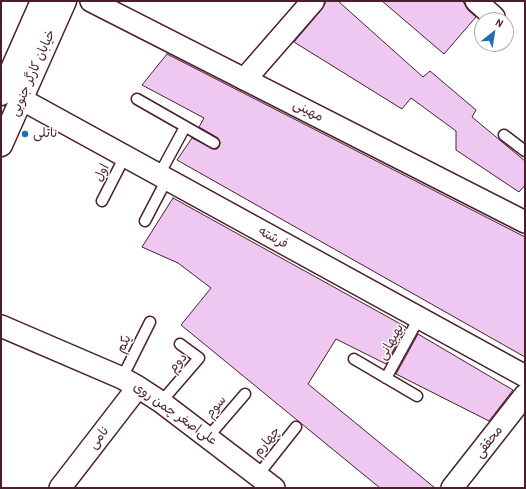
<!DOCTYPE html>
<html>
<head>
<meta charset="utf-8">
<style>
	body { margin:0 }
	#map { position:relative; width:526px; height:489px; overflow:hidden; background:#fff; font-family:"Patrick Hand",sans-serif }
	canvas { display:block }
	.frame { position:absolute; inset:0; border:2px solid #4a1f2b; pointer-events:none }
	.north { position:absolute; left:474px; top:12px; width:40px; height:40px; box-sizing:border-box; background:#fff; border:1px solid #b7a5aa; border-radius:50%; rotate:30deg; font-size:11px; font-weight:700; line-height:16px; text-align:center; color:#4a1f2b }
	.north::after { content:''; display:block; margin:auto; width:14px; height:18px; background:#1f6fb2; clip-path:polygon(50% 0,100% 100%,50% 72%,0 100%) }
</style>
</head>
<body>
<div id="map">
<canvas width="526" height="489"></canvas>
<div class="frame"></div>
<div class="north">N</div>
</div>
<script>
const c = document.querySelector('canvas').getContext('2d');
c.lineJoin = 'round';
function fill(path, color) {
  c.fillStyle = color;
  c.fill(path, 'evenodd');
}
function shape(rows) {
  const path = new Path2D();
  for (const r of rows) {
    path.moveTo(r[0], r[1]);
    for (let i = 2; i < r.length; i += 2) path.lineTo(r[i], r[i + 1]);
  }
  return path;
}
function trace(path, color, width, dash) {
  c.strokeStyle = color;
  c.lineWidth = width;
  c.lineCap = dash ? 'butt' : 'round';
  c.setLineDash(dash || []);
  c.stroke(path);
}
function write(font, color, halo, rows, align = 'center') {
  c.font = font + ' "Patrick Hand","Playpen Sans Arabic",sans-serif';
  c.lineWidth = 3;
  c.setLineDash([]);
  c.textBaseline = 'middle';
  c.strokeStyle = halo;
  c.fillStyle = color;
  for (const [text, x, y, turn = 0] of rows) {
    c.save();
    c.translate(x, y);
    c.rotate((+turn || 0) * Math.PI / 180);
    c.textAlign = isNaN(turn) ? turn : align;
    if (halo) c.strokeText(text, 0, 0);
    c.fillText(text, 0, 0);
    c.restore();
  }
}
const building = shape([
	[325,1,338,1,423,77,430,71,476,110,472,117,525,161,525,185,519,192,456,150,456,131,411,98,402,109,294,42,322,9,325,4,325,1],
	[382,1,462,1,464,3,468,10,476,17,444,54,382,1],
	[167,54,525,237,525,357,177,160,192,138,214,149,217,149,219,147,220,143,218,138,199,127,204,118,142,85,167,54],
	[173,198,406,327,386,364,336,339,308,384,435,488,380,488,181,325,211,288,178,263,142,247,173,198],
	[418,334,513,390,489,421,396,374,418,334]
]);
const service = shape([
	[137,99,214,143],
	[504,135,525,151],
	[159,175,185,127],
	[102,201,125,156],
	[145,221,167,179],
	[354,359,417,396],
	[122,378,150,322],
	[386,378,419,318],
	[161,402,199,358,180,344],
	[208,437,245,394],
	[258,475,296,427]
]);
const minor = shape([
	[91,1,525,222],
	[476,1,494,17],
	[21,99,525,376],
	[1,326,122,378,138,387,161,402,274,488],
	[60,488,138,387],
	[452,488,525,395]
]);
const tertiary = shape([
	[245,79,313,1]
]);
const primary = shape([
	[1,94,42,1],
	[1,145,65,1]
]);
const markers = [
	[25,134,4,"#1f6fb2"]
];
const streetNames = [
	["خیابان کارگر جنوبی",33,73,-66],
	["مهینی",308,111,27],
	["اول",102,173,-63],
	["فرشته",273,238,29],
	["بهبهانی",391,342,-61],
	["یکم",124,344,-64],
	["دوم",178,363,-50],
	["سوم",216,407,-50],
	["علی‌اصغر چمن روی",175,414,35],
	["نامی",99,438,-52],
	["چهارم",267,442,-51],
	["محققی",489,442,-52]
];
const poiNames = [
	["ناتلی",33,134]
];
fill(building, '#efc8f1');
trace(building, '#4a1f2b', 1);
trace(service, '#4a1f2b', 13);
trace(minor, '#4a1f2b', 24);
trace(tertiary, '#4a1f2b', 25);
trace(primary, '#4a1f2b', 25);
trace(service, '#fff', 10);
trace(minor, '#fff', 21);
trace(tertiary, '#fff', 22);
trace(primary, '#fff', 22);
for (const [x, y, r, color] of markers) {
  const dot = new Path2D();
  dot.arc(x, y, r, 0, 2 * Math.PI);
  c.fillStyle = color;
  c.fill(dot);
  trace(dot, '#fff', 1.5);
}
write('13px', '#4a1f2b', '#fff', streetNames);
write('13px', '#4a1f2b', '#fff', poiNames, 'left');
</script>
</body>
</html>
